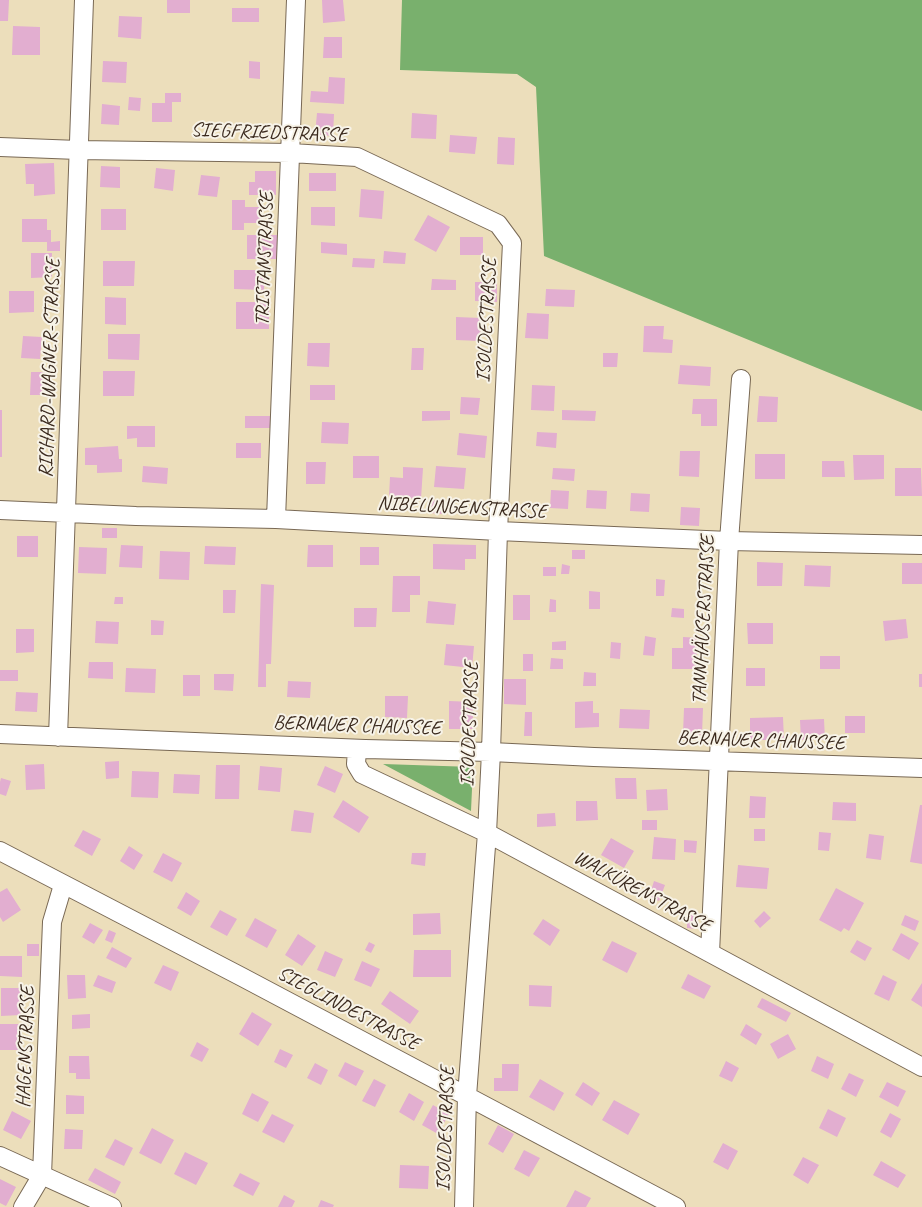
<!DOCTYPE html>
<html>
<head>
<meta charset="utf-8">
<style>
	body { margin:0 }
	canvas { display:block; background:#ecdebb }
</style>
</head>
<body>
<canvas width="922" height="1207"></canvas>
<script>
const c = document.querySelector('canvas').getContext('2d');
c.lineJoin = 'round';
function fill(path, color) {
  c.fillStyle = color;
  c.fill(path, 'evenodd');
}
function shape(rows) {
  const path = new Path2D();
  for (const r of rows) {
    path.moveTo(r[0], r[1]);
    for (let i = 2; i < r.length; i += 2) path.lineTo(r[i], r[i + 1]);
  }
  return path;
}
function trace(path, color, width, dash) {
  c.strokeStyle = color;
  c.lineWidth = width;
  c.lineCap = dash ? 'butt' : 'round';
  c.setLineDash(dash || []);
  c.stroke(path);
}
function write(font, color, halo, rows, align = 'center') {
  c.font = font + ' Caveat,sans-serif';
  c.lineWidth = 4;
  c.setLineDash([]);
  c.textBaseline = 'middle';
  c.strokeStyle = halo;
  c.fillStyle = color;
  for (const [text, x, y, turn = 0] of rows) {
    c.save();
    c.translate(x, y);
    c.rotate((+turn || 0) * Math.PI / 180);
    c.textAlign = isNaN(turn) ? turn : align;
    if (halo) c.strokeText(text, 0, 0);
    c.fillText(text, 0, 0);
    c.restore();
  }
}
const forest = shape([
	[402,0,922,0,922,411,544,256,536,87,517,74,400,70],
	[383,764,473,767,471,811]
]);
const building = shape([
	[0,0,9,0,8,21,0,21],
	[167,0,190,0,190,13,167,13],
	[322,0,343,0,345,21,323,23],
	[232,8,259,8,259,22,232,22],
	[119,16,142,17,141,39,118,37],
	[13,26,40,27,40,55,12,55],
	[324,37,342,37,342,58,323,58],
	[103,61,127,62,126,83,102,82],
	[249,61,260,62,260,79,249,78],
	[329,77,345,78,344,104,310,102,311,91,328,92],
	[165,93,181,93,181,102,172,102,172,122,152,122,152,103,165,103],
	[129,97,141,98,140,111,128,110],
	[102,104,120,106,119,125,101,124],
	[317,113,334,114,333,136,315,135],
	[412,113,437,115,436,139,411,138],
	[450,135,477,137,475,154,449,152],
	[498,137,515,138,514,165,497,164],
	[54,163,55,194,34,196,34,184,26,184,25,164],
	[101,166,120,167,120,188,100,187],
	[156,168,175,170,173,191,154,188],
	[255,171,276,171,276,195,249,195,249,182,255,182],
	[309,173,336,173,336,191,309,191],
	[201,175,220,177,217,197,198,195],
	[361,189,384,191,382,219,359,217],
	[232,200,245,200,245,207,262,207,262,223,244,223,244,230,232,230],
	[311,207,335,207,335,226,311,225],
	[101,209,126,209,126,230,101,230],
	[428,215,450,227,436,252,414,240],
	[22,219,47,219,47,230,51,230,51,242,60,241,60,251,47,251,47,242,22,242],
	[247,235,279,235,279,259,247,259],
	[460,237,483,237,483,255,460,255],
	[321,242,347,244,347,255,321,253],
	[384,251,406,253,405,264,383,263],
	[31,253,52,253,52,277,31,278],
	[353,258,375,259,374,268,352,267],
	[103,261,135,261,134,286,103,286],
	[234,270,265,270,264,290,234,289],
	[432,279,456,280,456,290,431,290],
	[475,282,497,282,497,302,475,301],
	[546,289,575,290,574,307,545,306],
	[9,291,34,291,34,312,9,313],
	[105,297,126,298,126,325,105,324],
	[236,302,269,302,269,329,236,329],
	[527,313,549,314,548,339,525,338],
	[456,317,481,318,480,341,456,340],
	[644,326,664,326,663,339,673,340,672,353,643,352],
	[108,334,140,334,139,360,108,359],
	[23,336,42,337,40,359,21,358],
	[308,343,330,343,329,367,307,366],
	[412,348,424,348,423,370,411,370],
	[603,353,618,353,617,367,603,367],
	[680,365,711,367,710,386,678,384],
	[103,371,135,371,134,396,103,396],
	[31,372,49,372,49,395,30,395],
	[310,385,335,385,335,400,310,400],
	[532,385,555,386,554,411,531,410],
	[759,396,778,397,777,422,757,422],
	[461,397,480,398,478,415,460,414],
	[693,399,717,399,717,426,701,426,701,414,692,414],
	[0,410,2,410,2,457,0,457],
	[562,410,596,411,595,421,562,420],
	[422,411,450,411,450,420,422,421],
	[245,416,272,416,272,428,245,428],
	[322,422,349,423,348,444,321,443],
	[127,426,155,426,155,447,137,447,137,438,127,439],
	[537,432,557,433,556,448,536,446],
	[459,433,487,436,485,458,457,455],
	[236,443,261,443,261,458,236,458],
	[118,446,119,459,122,459,122,472,97,473,97,465,85,465,85,448],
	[680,451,700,451,699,477,679,476],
	[755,454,785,454,785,479,755,479],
	[853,455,884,455,884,479,854,480],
	[353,456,379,456,379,478,353,478],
	[822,461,844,461,845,477,822,477],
	[306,462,326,462,325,484,306,484],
	[143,466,168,468,167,484,142,482],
	[436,466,466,468,464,489,434,487],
	[403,467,423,468,421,499,389,497,390,477,403,478],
	[553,468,575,469,574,481,552,479],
	[895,468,921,468,922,496,895,496],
	[551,490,569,491,568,509,550,508],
	[587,490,607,491,606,509,586,508],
	[631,493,650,494,649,512,630,511],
	[431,500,443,501,442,514,430,513],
	[681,507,700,508,699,526,680,525],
	[102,528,117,528,117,538,102,538],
	[17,536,38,536,38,557,17,557],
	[433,544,476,545,476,559,465,559,465,570,433,569],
	[121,545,143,546,142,568,119,567],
	[308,545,333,545,333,567,307,567],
	[205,546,236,547,235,565,204,564],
	[79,547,107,548,106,574,78,573],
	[360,547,379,547,379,565,360,565],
	[572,550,585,550,585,559,572,559],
	[160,551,190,552,189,580,159,579],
	[757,562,783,563,782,586,757,586],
	[902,563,922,563,922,584,902,584],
	[562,564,570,566,569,574,561,574],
	[805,565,831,566,830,587,804,586],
	[543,567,556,567,556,576,543,576],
	[393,576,420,576,420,595,410,595,410,612,392,612],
	[656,579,665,580,664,596,656,596],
	[261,584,274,585,271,664,266,664,266,687,258,687],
	[223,590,236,590,235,613,223,613],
	[589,591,600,592,600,609,589,609],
	[513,595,530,595,530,620,513,620],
	[115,597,123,597,123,604,114,604],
	[550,599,556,600,556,612,549,612],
	[428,601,456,604,454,625,426,623],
	[354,608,377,608,376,627,354,627],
	[672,608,684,609,684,618,671,617],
	[906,619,908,638,885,641,883,621],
	[151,620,164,621,163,635,151,635],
	[96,621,119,622,118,644,95,643],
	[747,623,773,623,773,644,748,644],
	[16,629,34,629,34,652,16,653],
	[645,636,656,638,654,656,643,655],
	[683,637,701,638,701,652,697,651,696,669,672,669,672,648,683,648],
	[566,641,566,650,552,650,552,642],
	[611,642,621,643,620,659,610,658],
	[446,644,474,646,472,668,444,665],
	[523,654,533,654,533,671,523,671],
	[820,656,840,656,840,669,820,669],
	[551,658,563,659,563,669,550,669],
	[89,662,113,662,113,679,88,678],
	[126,668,156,669,155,693,125,692],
	[746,668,765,668,765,686,746,686],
	[0,670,18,670,18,681,0,681],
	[584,672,596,673,596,686,583,686],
	[214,674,234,674,233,691,214,690],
	[919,674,922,674,922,687,919,687],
	[183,675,200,675,200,696,183,696],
	[504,679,526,679,526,705,504,704],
	[288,681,311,682,310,698,287,697],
	[16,692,38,693,37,712,15,711],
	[385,696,408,696,407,718,385,717],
	[449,701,473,702,473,729,449,729],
	[593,701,593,713,599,713,599,727,575,728,575,702],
	[684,708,703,708,702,735,683,734],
	[620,709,650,710,649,729,619,728],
	[525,712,532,712,532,736,524,736],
	[845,716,865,716,865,733,845,733],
	[783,717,784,740,750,740,750,718],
	[824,719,825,740,801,740,800,720],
	[119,761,119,778,106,779,105,762],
	[44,764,45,789,26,790,25,765],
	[216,765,240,765,239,799,215,799],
	[260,766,282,768,280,792,258,790],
	[325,766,343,774,335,793,317,785],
	[132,771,159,772,158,798,131,797],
	[174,774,200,775,199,794,173,793],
	[1,778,11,781,6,796,0,794,0,782],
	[615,778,636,778,637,799,616,799],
	[667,789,668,810,647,811,646,790],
	[750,796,766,797,765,818,749,818],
	[343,800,369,817,359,833,333,817],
	[576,801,597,801,598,820,576,821],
	[833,802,856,803,856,821,832,820],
	[920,805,922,805,922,864,910,862],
	[294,810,314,813,311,833,291,831],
	[555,813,556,826,537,827,537,814],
	[642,820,657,820,657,830,642,830],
	[754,829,765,829,765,841,754,841],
	[83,830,101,839,92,856,74,846],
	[819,832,831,833,829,851,818,850],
	[869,834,884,836,881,860,866,858],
	[654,837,676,839,675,860,652,859],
	[611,838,634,851,624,868,601,855],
	[684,840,697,841,696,853,684,852],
	[129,846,143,855,134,870,120,861],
	[163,853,182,863,172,882,153,872],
	[412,853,426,853,425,866,411,864],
	[738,865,769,868,767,889,736,887],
	[654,881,665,885,659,901,649,897],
	[7,888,21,910,3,922,0,917,0,892],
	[836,888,864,903,849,931,844,928,841,932,819,920],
	[186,892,200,901,191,916,177,908],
	[220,910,237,919,227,936,210,927],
	[764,911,771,918,760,928,754,921],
	[440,913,441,934,413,935,413,914],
	[687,914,698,915,697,929,687,928],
	[905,915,919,921,915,931,901,925],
	[255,918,277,930,267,948,245,936],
	[543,919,560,930,550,946,533,934],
	[90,923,103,930,94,944,82,937],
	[109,930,116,933,112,943,105,940],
	[901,933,919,943,909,960,892,950],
	[298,934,316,946,302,966,285,955],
	[857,940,872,948,865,961,850,952],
	[612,941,637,953,627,973,602,960],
	[369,942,375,945,371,953,365,950],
	[27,944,39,944,39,956,27,956],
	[112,947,132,958,126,968,106,958],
	[414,950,451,950,451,977,413,977],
	[325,951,343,959,335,977,317,970],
	[0,956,22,956,22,977,0,976],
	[362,961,380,969,371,987,354,980],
	[163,965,179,972,171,991,154,983],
	[688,974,711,986,704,999,681,988],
	[67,975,85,975,86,998,68,999],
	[98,975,116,982,112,993,93,986],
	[883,975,897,982,889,1001,874,994],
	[922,983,922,1007,911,1000],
	[529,985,552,986,551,1007,529,1006],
	[1,988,21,988,21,1015,1,1016],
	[390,991,419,1011,410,1024,381,1004],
	[762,998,791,1013,786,1022,757,1007],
	[252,1012,272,1024,258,1046,239,1034],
	[90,1014,90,1028,72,1029,72,1015],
	[0,1024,20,1024,20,1050,0,1050],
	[746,1024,762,1034,756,1045,740,1035],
	[788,1034,796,1049,778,1059,770,1044],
	[197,1042,209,1049,202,1062,190,1056],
	[280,1049,293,1055,286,1068,274,1062],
	[69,1056,89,1056,90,1079,76,1079,76,1073,69,1073],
	[817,1056,834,1064,828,1079,811,1071],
	[726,1061,739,1068,732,1082,719,1076],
	[345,1062,364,1071,356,1086,338,1076],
	[315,1063,328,1070,321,1085,307,1078],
	[502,1064,519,1064,518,1091,494,1091,494,1078,502,1078],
	[849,1073,864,1080,856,1097,841,1089],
	[374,1079,386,1085,375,1107,362,1101],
	[540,1079,564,1093,554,1111,529,1097],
	[583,1082,600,1093,592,1106,575,1095],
	[887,1082,906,1091,898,1107,879,1097],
	[252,1093,269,1102,258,1122,242,1114],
	[409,1093,424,1102,414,1121,399,1112],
	[66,1095,84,1096,84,1114,66,1114],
	[614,1100,640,1114,628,1135,602,1120],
	[433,1105,449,1114,438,1134,422,1125],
	[828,1109,846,1118,837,1137,819,1128],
	[12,1111,31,1121,21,1139,3,1130],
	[890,1113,901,1119,891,1138,880,1132],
	[272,1114,294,1125,284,1143,262,1132],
	[498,1125,514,1134,503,1153,488,1144],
	[152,1128,174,1140,161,1164,139,1153],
	[65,1129,83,1130,82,1149,64,1149],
	[115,1139,133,1148,124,1166,105,1157],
	[723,1143,738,1151,728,1170,713,1162],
	[524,1150,540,1158,529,1177,514,1169],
	[185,1152,208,1163,196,1185,174,1174],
	[803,1157,819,1165,808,1184,793,1175],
	[881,1161,906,1175,898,1188,873,1175],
	[400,1165,429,1166,428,1189,399,1188],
	[95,1168,121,1182,115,1194,88,1180],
	[240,1173,260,1183,253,1196,233,1186],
	[0,1179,16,1187,6,1206,0,1203],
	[575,1190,591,1198,586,1207,566,1207],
	[284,1195,295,1201,292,1207,278,1207],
	[321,1200,334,1205,333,1207,318,1207]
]);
const minor = shape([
	[0,147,78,150,291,153,357,157,498,224,512,243,498,531,491,752,487,833,467,1096,464,1207],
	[0,510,136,516,276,519,498,531,729,541,922,545],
	[276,519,296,0],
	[0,734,365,749,491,752,594,757,922,768],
	[58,737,84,0],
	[357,749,356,764,362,774,487,833,922,1067],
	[0,851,242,977,676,1207],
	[710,953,729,541,741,379],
	[0,1156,112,1207],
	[23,1207,42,1175,52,922,63,885]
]);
const streetNames = [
	["SIEGFRIEDSTRASSE",269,133,2],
	["TRISTANSTRASSE",265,259,-88],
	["ISOLDESTRASSE",487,320,-87],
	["RICHARD-WAGNER-STRASSE",50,368,-88],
	["NIBELUNGENSTRASSE",462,508,3],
	["TANNHÄUSERSTRASSE",704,620,-87],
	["ISOLDESTRASSE",470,724,-88],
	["BERNAUER CHAUSSEE",357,726,2],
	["BERNAUER CHAUSSEE",761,741,2],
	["WALKÜRENSTRASSE",642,892,28],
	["SIEGLINDESTRASSE",348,1009,28],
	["HAGENSTRASSE",26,1047,-88],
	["ISOLDESTRASSE",446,1129,-88]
];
fill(forest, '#79b06d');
fill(building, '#e2aed0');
trace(minor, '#796955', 20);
trace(minor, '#fff', 18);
write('20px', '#3b2a1e', '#f7f3e8', streetNames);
</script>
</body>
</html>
